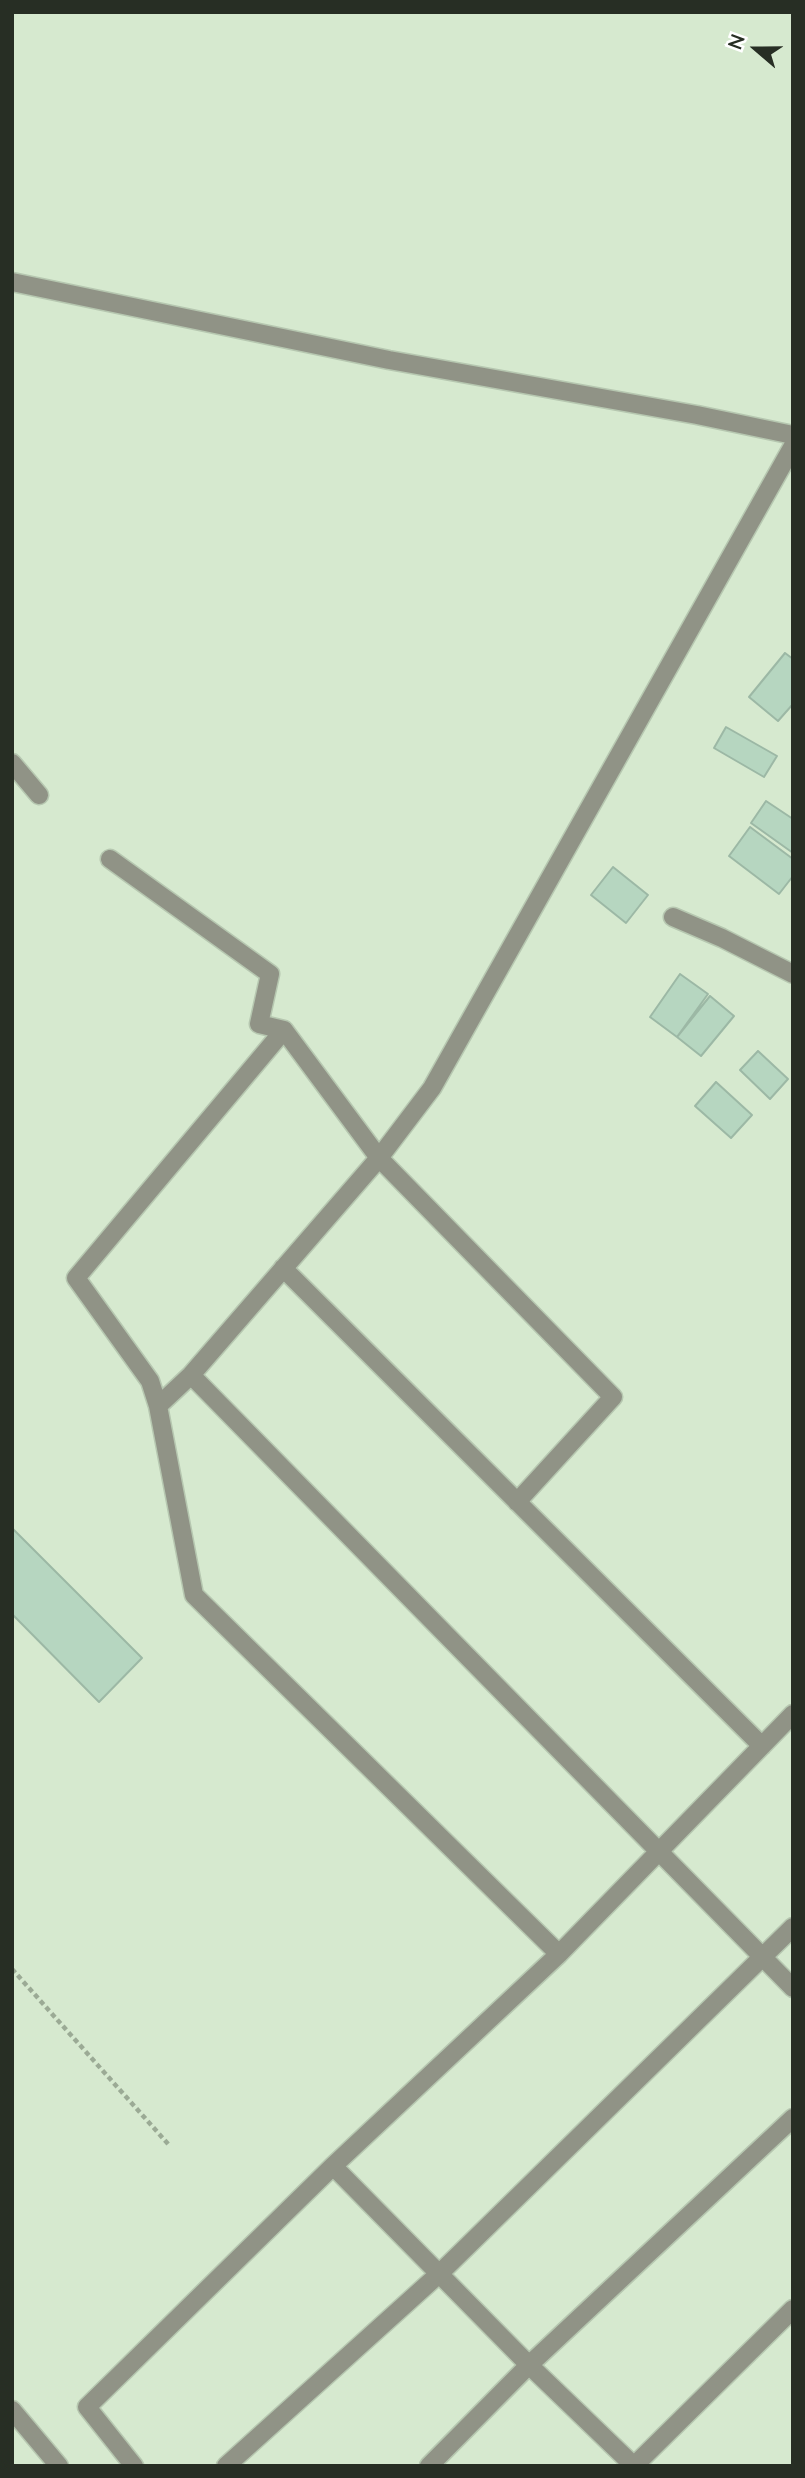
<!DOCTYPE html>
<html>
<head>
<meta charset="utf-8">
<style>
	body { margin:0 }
	#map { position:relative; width:805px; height:2478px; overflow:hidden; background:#d6e9cf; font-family:Lato,sans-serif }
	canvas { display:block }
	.frame { position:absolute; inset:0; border:14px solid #272e24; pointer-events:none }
	.north { position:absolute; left:721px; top:14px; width:70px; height:70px; -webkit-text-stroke:5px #fff; paint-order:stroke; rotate:290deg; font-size:19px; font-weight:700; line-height:28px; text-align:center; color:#272e24 }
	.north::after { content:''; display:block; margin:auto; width:24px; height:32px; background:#272e24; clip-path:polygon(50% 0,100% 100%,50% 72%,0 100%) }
</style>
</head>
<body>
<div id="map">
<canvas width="805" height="2478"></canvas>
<div class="frame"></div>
<div class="north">N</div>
</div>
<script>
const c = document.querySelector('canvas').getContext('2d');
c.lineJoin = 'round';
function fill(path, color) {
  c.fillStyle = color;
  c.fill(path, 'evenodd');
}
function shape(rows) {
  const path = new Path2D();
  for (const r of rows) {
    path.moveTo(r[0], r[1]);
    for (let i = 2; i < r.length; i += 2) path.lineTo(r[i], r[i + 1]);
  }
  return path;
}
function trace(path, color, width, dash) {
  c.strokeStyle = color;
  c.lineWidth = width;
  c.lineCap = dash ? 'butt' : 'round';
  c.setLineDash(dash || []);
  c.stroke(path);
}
const building = shape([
	[785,653,793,659,793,704,778,721,749,697,785,653],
	[726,727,777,756,764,777,714,748,726,727],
	[766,801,793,819,793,853,751,823,766,801],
	[750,827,793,859,793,876,779,894,729,856,750,827],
	[613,867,648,895,626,923,591,895,613,867],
	[680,974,708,994,677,1037,650,1017,680,974],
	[710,996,734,1016,701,1056,677,1037,710,996],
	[758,1051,788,1079,770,1099,740,1070,758,1051],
	[716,1082,752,1115,731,1138,695,1106,716,1082],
	[12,1528,142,1658,99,1702,12,1614,12,1528]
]);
const path = shape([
	[12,1969,169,2145]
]);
const street = shape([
	[12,282,389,360,697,415,793,435],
	[12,763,39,795],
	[110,859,270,974,259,1024,284,1030,379,1158,613,1397,517,1502],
	[673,917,722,938,793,974],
	[284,1030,76,1278,150,1381,158,1406,194,1595,559,1954],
	[283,1268,762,1746],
	[191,1375,793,1988],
	[158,1406,191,1375,379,1158,432,1088,793,446],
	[333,2166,529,2365,634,2466],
	[12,2410,59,2466],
	[134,2466,87,2407,333,2166,559,1954,793,1714],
	[226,2466,440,2273,793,1927],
	[429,2466,529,2365,793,2118],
	[634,2466,793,2309]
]);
fill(building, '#b6d6c0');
trace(building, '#9cb8a5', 2);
trace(street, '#b6c7b0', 21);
trace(path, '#9baa95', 4.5, [5, 3.5]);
trace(street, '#909386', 18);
</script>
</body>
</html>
